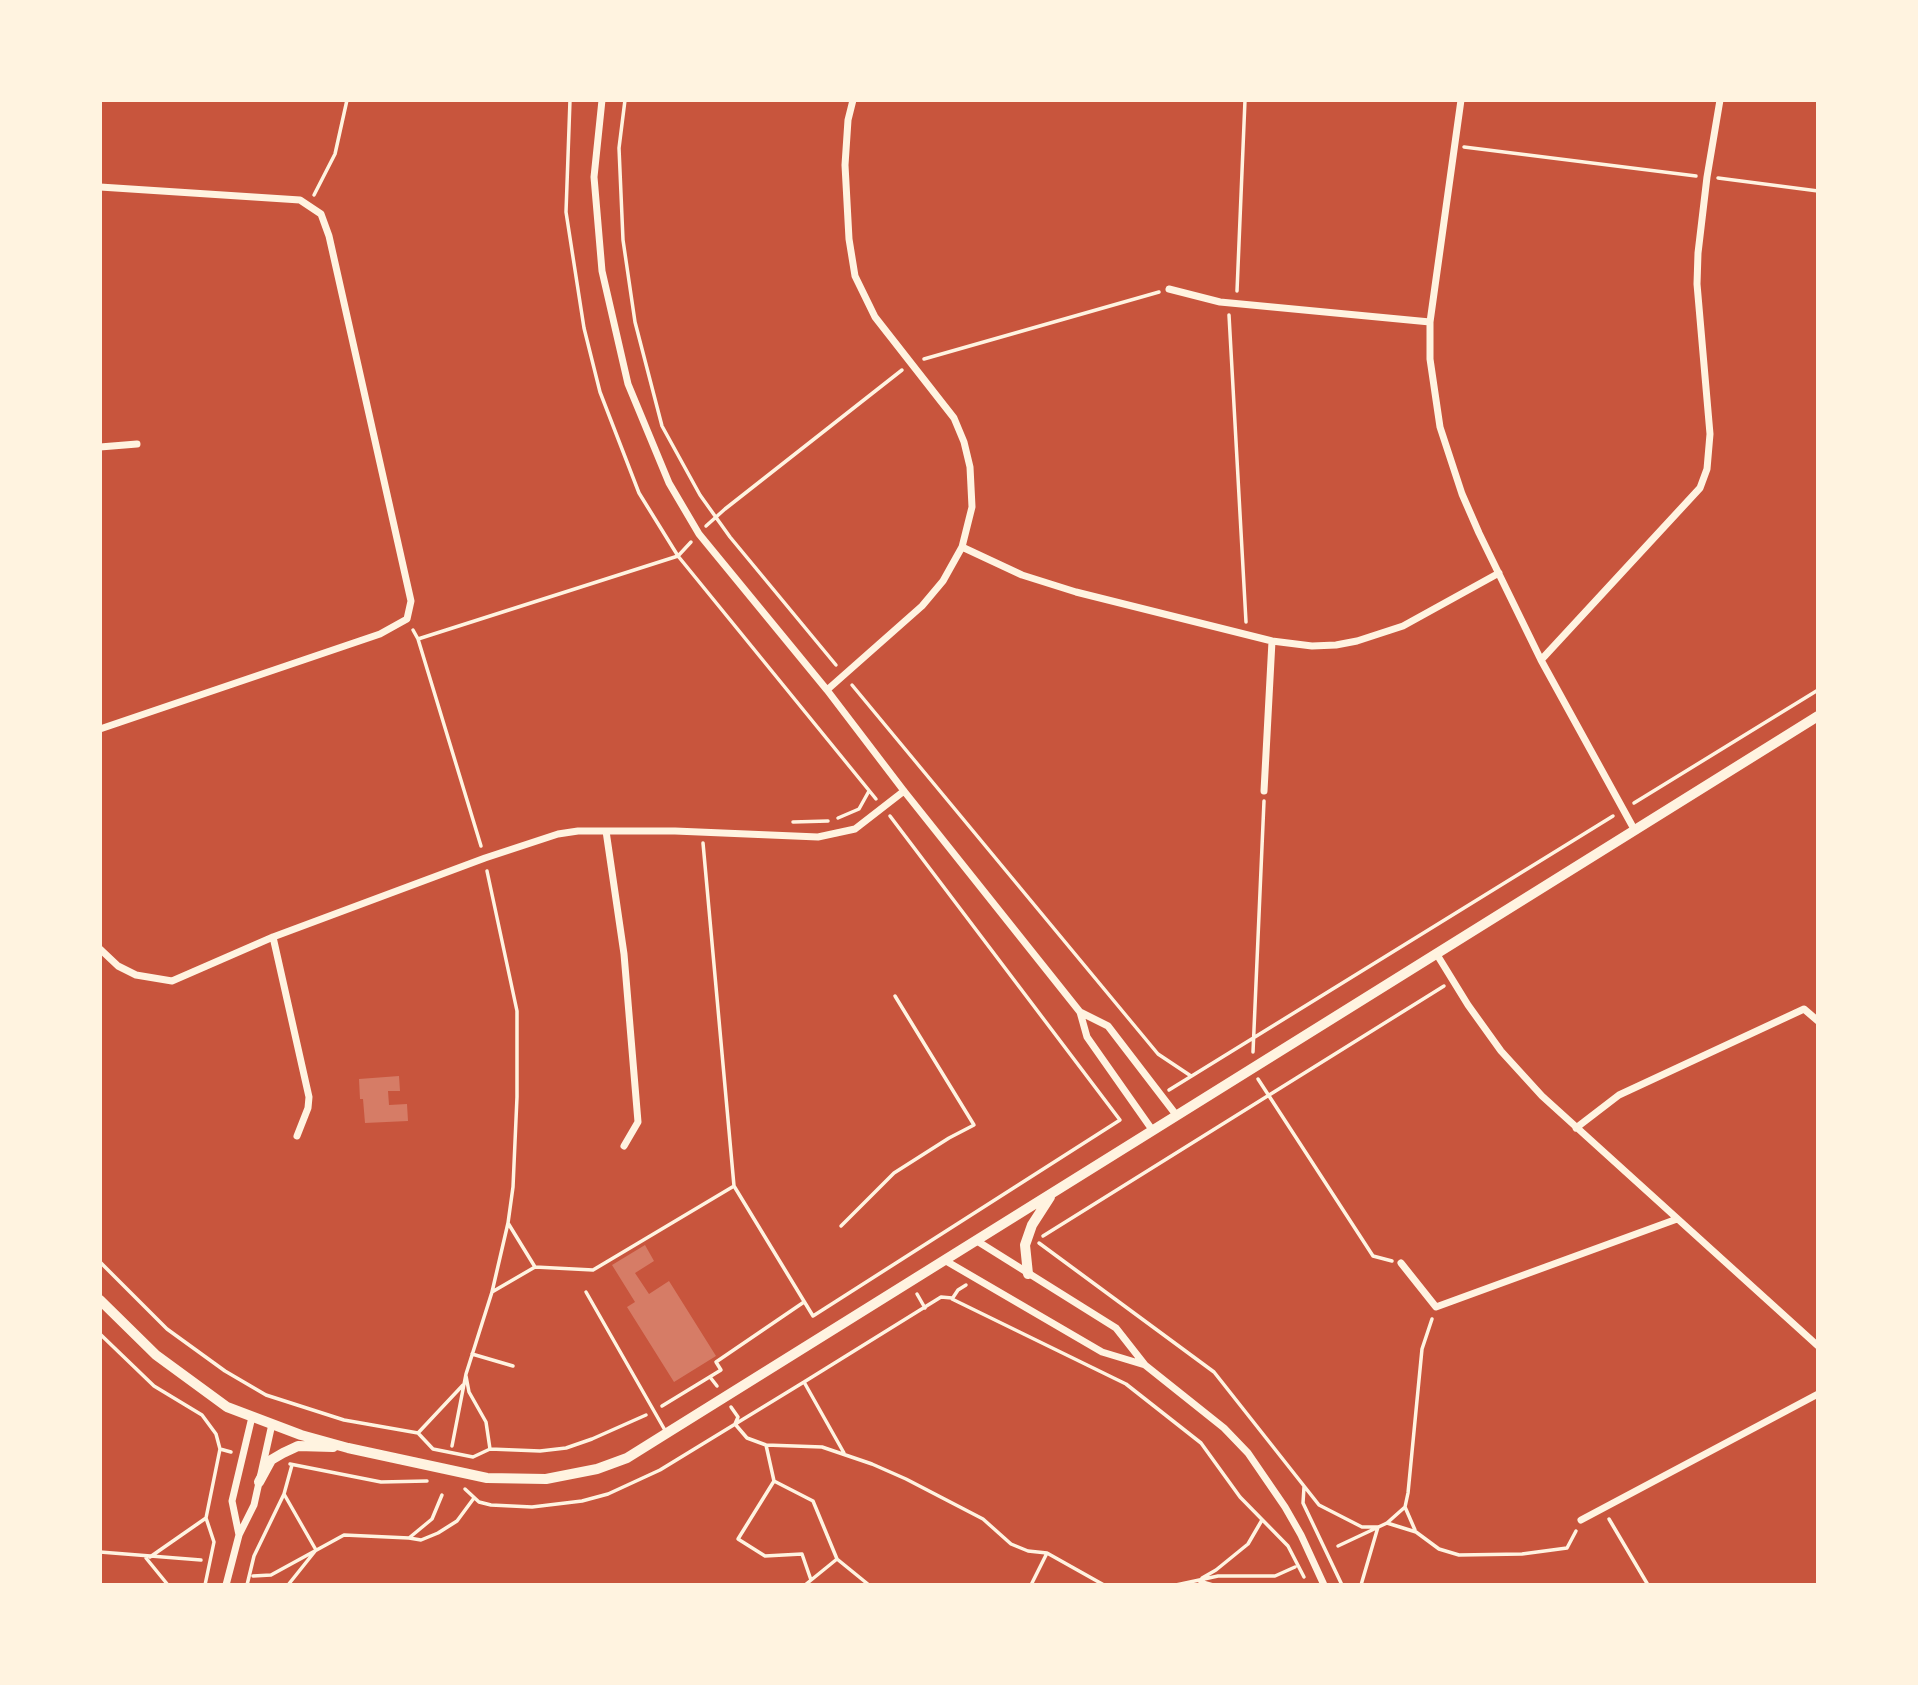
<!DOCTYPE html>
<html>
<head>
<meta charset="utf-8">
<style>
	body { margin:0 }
	#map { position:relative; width:1918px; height:1685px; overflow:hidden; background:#c8553d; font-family:Roboto,sans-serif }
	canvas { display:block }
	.frame { position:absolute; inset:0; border:102px solid #fff3e0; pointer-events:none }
</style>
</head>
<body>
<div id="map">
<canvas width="1918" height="1685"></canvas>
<div class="frame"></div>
</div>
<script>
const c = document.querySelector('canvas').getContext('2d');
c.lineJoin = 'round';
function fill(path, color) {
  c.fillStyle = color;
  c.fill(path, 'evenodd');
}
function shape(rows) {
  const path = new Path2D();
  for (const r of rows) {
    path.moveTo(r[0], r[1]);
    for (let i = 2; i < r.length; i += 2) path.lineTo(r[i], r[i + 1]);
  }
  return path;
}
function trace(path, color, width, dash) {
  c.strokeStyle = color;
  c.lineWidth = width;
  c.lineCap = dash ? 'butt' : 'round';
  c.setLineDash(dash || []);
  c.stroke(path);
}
const building = shape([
	[399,1076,400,1091,388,1091,389,1105,407,1104,408,1121,365,1123,363,1099,360,1099,359,1079],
	[645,1245,654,1261,635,1273,649,1294,669,1281,716,1356,674,1382,627,1307,635,1302,612,1265]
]);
const path = shape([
	[570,100,566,212,584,328,600,392,639,493,678,556,876,799],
	[625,100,619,148,623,240,635,322,662,426,700,495,730,537,836,665],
	[1464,147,1696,176],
	[1718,178,1818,191],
	[314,195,335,154,347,100],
	[1237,291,1245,100],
	[1229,315,1246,622],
	[924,359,1159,292],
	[706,526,725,509,902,370],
	[413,630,418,639,481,846],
	[418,639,678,556,691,542],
	[852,685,1158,1054,1191,1076],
	[1634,803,1818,690],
	[838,818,859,809,869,791],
	[793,822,828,821],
	[703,843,734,1186],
	[1253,1052,1264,801],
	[1258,1079,1373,1256,1392,1261],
	[1169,1090,1613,816],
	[508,1223,535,1267],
	[841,1226,894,1173,949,1138,974,1125,895,996],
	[1043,1236,1444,986],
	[1039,1243,1214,1372,1319,1505,1362,1527,1378,1527,1361,1585],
	[100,1262,167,1329,225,1371,266,1395,344,1420,418,1433,433,1449,473,1457,490,1449],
	[966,1285,958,1290,952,1299,1126,1384,1201,1443,1240,1497,1288,1546,1304,1577],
	[492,1292,535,1267,593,1270,734,1186,813,1316,1120,1120,890,816],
	[917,1294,925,1308],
	[100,1334,154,1386,202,1415,216,1434,220,1449,206,1518,150,1557],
	[472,1354,513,1366],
	[466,1376,469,1392,486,1422,490,1449,540,1451,566,1448,592,1439,646,1415],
	[710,1377,717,1386],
	[804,1382,941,1297,952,1298],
	[662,1406,721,1370,716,1362,804,1302],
	[731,1407,738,1417,735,1424,747,1438,766,1445,822,1447,872,1464,906,1479,983,1519,1011,1544,1028,1551,1047,1553,1104,1585],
	[418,1433,463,1385],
	[766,1445,774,1481,813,1501,837,1559],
	[452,1446,466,1374,492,1292,508,1223,513,1187,517,1097,517,1011,487,871],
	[220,1449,231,1452],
	[290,1464,381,1482,427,1481],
	[774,1481,738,1539,765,1556,802,1554,811,1580],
	[1304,1487,1303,1503,1342,1585],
	[465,1489,479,1502,491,1505,532,1507,582,1501,608,1494,660,1470,804,1382,844,1453],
	[284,1494,292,1465],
	[1405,1507,1415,1530],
	[1609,1519,1648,1585],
	[1387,1523,1416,1532,1439,1549,1459,1555,1522,1554,1567,1548,1576,1531],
	[409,1538,421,1540,438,1533,457,1521,474,1498],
	[1338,1546,1387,1523,1405,1507,1408,1493,1422,1349,1432,1319],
	[100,1552,201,1560],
	[146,1558,168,1585],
	[253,1576,271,1575,344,1535,409,1538,432,1519,442,1495],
	[1202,1578,1216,1570,1248,1544,1262,1520],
	[1199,1581,1213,1585],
	[205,1585,214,1542,206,1518],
	[247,1585,254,1556,284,1494,316,1550,288,1585],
	[805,1585,837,1559,869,1585],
	[1031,1585,1047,1553],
	[1176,1585,1218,1576,1275,1576,1295,1567]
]);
const service = shape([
	[586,1292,666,1432]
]);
const minor = shape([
	[602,100,594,177,602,271,628,384,669,483,699,534,827,690,904,791,1080,1012,1087,1037,1153,1131],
	[1461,100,1430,322,1430,359,1440,427,1462,494,1479,533,1541,660,1634,829],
	[100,187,300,200,321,214,329,236,411,601,407,619,380,634,100,729],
	[1169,289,1220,302,1430,322],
	[100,447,137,444],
	[962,547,1022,575,1076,592,1272,641,1312,646,1336,645,1357,641,1403,626,1499,573],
	[1541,660,1700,488,1707,469,1710,434,1697,284,1698,253,1707,177,1720,100],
	[827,690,922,606,943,581,962,547,972,507,970,467,964,442,954,418,875,317,855,276,849,239,845,165,848,120,853,100],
	[1264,791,1272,641],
	[606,831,624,954,638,1122,624,1146],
	[273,937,309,1097,308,1108,297,1136],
	[100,949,118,966,136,975,172,981,273,937,485,858,558,834,578,831,675,831,818,837,855,829,904,791],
	[1436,953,1468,1005,1501,1051,1542,1096,1818,1346],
	[1080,1012,1108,1026,1177,1116],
	[1576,1128,1619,1095,1804,1009,1818,1021],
	[977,1241,1116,1328,1145,1365,1224,1428,1248,1453,1285,1507,1301,1535,1324,1585],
	[946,1261,1102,1352,1145,1365],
	[1401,1263,1436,1307,1677,1219],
	[1581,1520,1818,1394],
	[239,1535,232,1501,252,1417],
	[226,1585,239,1535,254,1505,272,1424]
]);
const tertiary = shape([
	[1028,1274,1025,1245,1032,1225,1050,1197],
	[100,1300,156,1355,227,1407,301,1435,348,1448,487,1478,546,1479,597,1469,627,1458,667,1433,1818,716],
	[259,1482,271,1460,283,1453,298,1446,333,1447]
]);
fill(building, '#d67c66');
trace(path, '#fff3e0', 3.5);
trace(service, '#fff3e0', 3.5);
trace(minor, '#fff3e0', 7);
trace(tertiary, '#fff3e0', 10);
</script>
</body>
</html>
